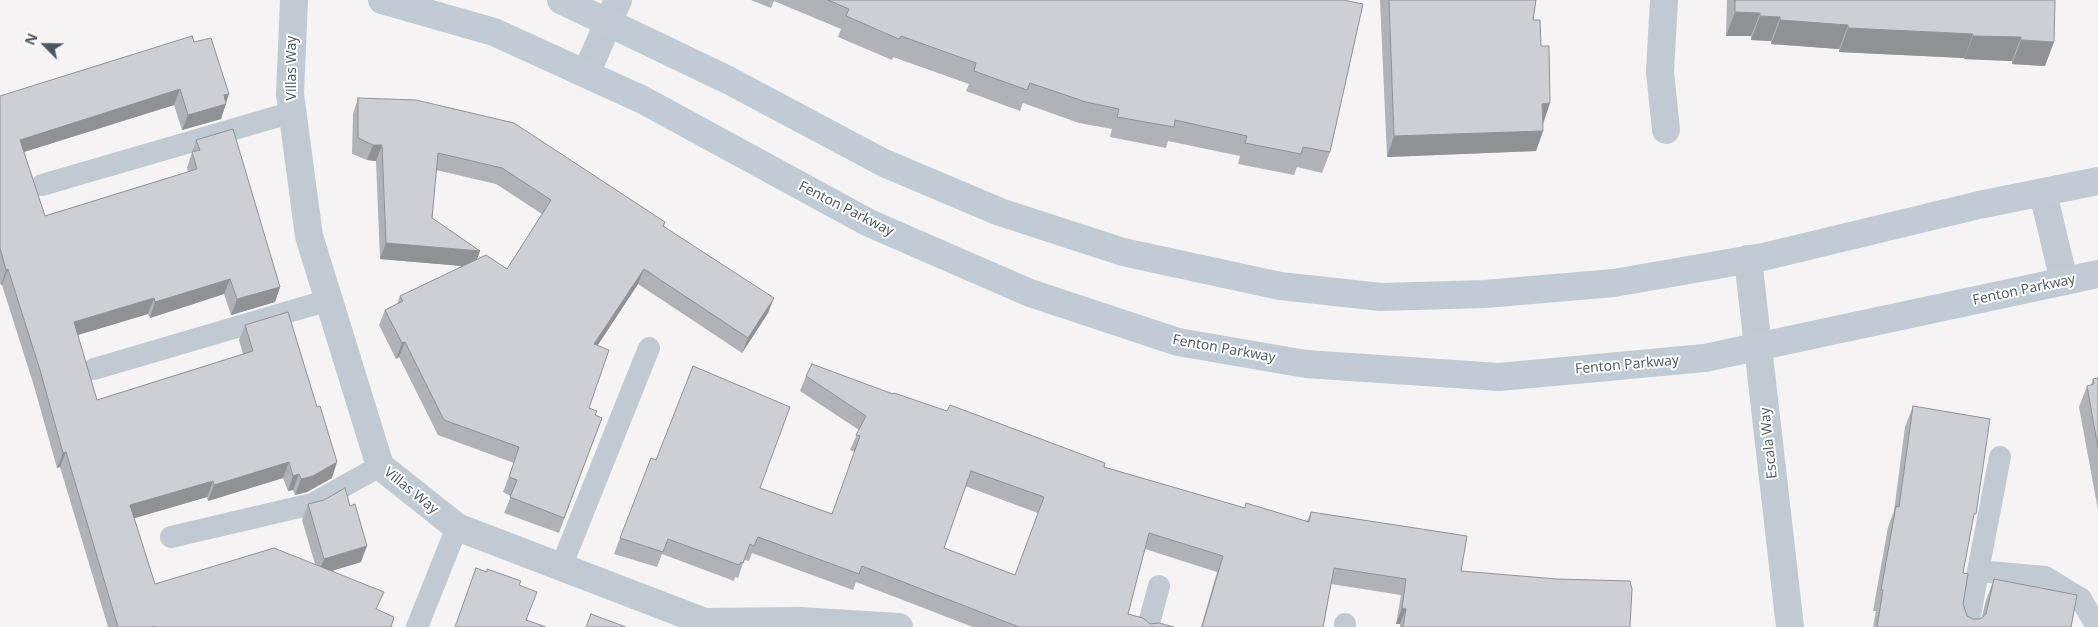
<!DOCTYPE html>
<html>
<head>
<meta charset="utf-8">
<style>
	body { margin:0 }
	#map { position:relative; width:2098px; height:627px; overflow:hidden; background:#f5f3f3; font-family:"Open Sans",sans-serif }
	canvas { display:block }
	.north { position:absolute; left:20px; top:20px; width:50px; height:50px; -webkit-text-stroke:4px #fff; paint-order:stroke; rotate:293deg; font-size:14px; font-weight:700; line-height:20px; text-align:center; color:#4a5661 }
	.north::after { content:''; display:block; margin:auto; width:18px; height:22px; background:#4a5661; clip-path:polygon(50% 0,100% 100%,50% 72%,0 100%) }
</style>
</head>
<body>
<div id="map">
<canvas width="2098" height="627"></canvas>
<div class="north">N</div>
</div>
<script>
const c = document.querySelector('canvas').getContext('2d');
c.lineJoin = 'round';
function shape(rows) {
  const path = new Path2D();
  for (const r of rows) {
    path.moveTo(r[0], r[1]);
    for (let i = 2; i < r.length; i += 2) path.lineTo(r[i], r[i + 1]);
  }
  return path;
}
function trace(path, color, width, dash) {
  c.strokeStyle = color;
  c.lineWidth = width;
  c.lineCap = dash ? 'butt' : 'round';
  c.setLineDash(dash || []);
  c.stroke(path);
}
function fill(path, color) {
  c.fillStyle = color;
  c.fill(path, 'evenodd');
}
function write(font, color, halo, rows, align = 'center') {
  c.font = font + ' "Open Sans",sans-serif';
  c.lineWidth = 4;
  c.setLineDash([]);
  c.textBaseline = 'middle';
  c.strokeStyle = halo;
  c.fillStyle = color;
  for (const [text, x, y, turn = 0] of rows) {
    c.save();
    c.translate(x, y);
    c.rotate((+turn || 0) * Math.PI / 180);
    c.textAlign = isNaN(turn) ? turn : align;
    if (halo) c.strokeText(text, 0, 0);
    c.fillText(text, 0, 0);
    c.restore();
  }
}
const lane = shape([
	[42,185,293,112],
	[94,369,329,300],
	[2000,457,1978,571,2045,577,2081,599,2097,627],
	[171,537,312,504,380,466],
	[561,567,649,348],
	[417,627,457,527],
	[1148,627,1159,586],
	[1345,627,1345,624],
	[1968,627,1978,571]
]);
const street = shape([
	[294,0,290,94,309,236,380,466,457,527,705,622,800,621,899,627],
	[1664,0,1660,72,1666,130],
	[586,74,618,0],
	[2043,193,2064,281],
	[1748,259,1790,627]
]);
const secondary = shape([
	[382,0,494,32,643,100,869,223,1030,293,1178,342,1306,364,1499,377,1705,358,2098,274],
	[561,0,728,80,884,163,1000,212,1123,252,1280,286,1381,297,1485,294,1614,283,1763,257,1979,205,2098,181]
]);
const wall = shape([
	[751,0,1343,0,1330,152,1322,173,1297,167,1294,175,1238,164,1240,156,1168,141,1166,148,1110,137,1112,129,1079,123,1023,103,1020,111,966,91,969,84,893,57,892,60,838,37,841,29,774,1,771,8],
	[1380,0,1536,0,1533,20,1543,131,1536,151,1387,157],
	[1727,0,2055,0,2045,66,2012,64,2012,61,1964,59,1964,58,1839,52,1839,49,1771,44,1771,41,1751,40,1751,36,1726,36],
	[194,42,226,102,221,119,182,130,174,105,24,152,45,216,188,172,187,168,196,140,280,287,275,302,231,315,224,294,150,318,148,314,77,335,97,400,243,354,239,340,245,325,332,478,307,492,295,495,293,490,288,491,283,478,208,501,207,497,134,518,155,584,315,564,302,520,308,504,361,562,332,571,377,610,391,627,108,627,60,467,57,468,34,386,2,285,1,285,0,283,0,96],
	[358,98,665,222,664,226,768,313,742,353,638,284,597,346,589,408,595,416,602,418,559,533,504,513,511,496,503,492,514,463,438,435,399,357,396,359,379,325,385,310,397,304,400,296,463,266,380,259,376,161,367,160,352,154,353,114],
	[436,170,496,184,542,214,507,269,477,259,480,251,432,218],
	[806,376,893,394,1104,467,1244,508,1307,521,1311,512,1461,571,1630,627,1400,627,1400,624,1396,624,1401,595,1331,584,1323,627,1201,627,1217,572,1145,549,1128,614,1150,624,1174,627,973,627,856,582,853,590,752,553,749,561,744,560,738,578,735,577,734,581,662,554,657,567,614,554,620,538,656,460,760,488,832,514,855,452,850,450,859,430,800,391],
	[965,486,1038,513,1015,575,944,548],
	[2098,378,2098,510,2079,407,2087,386,2091,385,2093,379],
	[1913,406,1972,525,1963,573,1963,604,1967,616,1973,619,1980,619,1982,617,1986,600,1994,579,2071,627,1873,627,1876,611,1873,611,1888,527,1894,511,1905,427]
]);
const shadedWall = shape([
	[1735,12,1760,13,1751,36,1726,36],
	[1760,16,1780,17,1771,41,1751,40],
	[1780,20,1848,25,1839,49,1771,44],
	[1848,28,1973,34,1964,58,1839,52],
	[1973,36,2021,37,2012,61,1964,59],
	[2021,40,2054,42,2045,66,2012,64],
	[180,89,174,105,14,155,20,140],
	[229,94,221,119,182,130,188,115,224,95],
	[1550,103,1543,124,1542,104],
	[1543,131,1536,151,1387,157,1394,136],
	[373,145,382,145,376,161,367,160],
	[386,243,480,251,474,267,380,259],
	[8,269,2,285,1,285,6,270],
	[644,269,638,284,588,360,594,344],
	[230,279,224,294,150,318,155,302],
	[280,287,275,302,231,315,237,299],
	[154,298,148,314,68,338,74,322],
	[774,298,768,313,742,353,748,338],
	[405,342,399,357,396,359,402,343],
	[66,452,60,467,57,468,63,453],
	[289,462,283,478,208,501,214,485],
	[337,462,332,478,307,492,295,495,301,479],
	[299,474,293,490,288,491,293,476],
	[213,481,207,497,125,521,130,505],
	[367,546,361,562,318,575,324,559],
	[1402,608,1406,609,1400,624,1396,624]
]);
const building = shape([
	[828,0,1343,0,1363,4,1330,152,1303,147,1301,154,1245,143,1247,136,1175,120,1174,127,1117,117,1119,109,1086,102,1030,83,1027,90,974,71,976,63,901,36,899,39,846,16,849,9,828,0],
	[1389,0,1536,0,1533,20,1540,20,1541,46,1549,46,1550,103,1542,104,1543,131,1394,136,1389,0],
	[1735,0,2055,0,2054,42,2021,40,2021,37,1973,36,1973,34,1848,28,1848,25,1780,20,1780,17,1760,16,1760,13,1735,12,1735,0],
	[192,36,194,42,211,38,229,94,224,95,226,104,188,115,180,89,20,140,45,216,197,169,192,152,200,150,196,140,233,129,280,287,237,299,230,279,155,302,154,298,74,322,97,400,253,351,245,325,288,312,317,407,320,406,337,462,313,476,301,479,299,474,293,476,289,462,214,485,213,481,130,505,155,584,274,548,384,592,376,609,394,617,391,627,156,627,155,626,152,627,118,627,66,452,63,453,40,370,8,269,6,270,0,248,0,96,192,36],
	[358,98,416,100,514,123,665,222,663,226,774,298,748,338,644,269,594,344,609,350,589,408,597,411,595,415,602,418,564,518,510,497,517,480,509,477,519,447,444,420,405,342,402,343,385,310,403,301,400,296,486,255,507,269,551,200,502,168,438,153,432,218,480,251,386,243,382,145,373,145,358,138,358,98],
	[812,364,893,394,894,393,947,411,950,405,1105,463,1104,467,1245,508,1246,503,1309,522,1311,512,1467,536,1461,571,1557,579,1630,581,1632,589,1630,627,1403,627,1406,609,1402,608,1406,579,1334,568,1323,627,1202,627,1223,556,1149,533,1128,614,1143,618,1150,624,1159,623,1174,627,1019,627,862,566,859,574,758,537,754,546,750,544,743,563,741,562,739,565,668,539,663,552,620,538,651,458,656,460,693,366,790,407,760,488,832,514,860,436,856,435,866,416,806,376,812,364],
	[971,471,1044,497,1015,575,944,548,971,471],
	[2098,378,2098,448,2087,386,2094,384,2093,379,2098,378],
	[1913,406,1990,419,1976,514,1974,514,1963,573,1968,574,1963,604,1967,616,1973,619,1980,619,1986,614,1994,579,2077,595,2071,627,1877,627,1883,590,1881,590,1896,506,1899,507,1913,406],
	[345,488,350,506,355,504,367,546,324,559,308,504,324,500,345,488],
	[476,568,487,572,487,569,521,581,519,585,537,592,526,620,546,627,455,627,476,568],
	[591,614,626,627,586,627,591,614]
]);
const streetNames = [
	["Villas Way",292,68,-90],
	["Fenton Parkway",846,209,27],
	["Fenton Parkway",2024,290,-12],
	["Fenton Parkway",1224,349,10],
	["Fenton Parkway",1627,365,-5],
	["Escala Way",1769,443,-96],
	["Villas Way",411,491,39]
];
trace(lane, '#c1cad2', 22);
trace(street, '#c1cad2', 28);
trace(secondary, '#c1cbd6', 28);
fill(wall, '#b0b2b7');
fill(shadedWall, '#909195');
fill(building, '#cdcfd5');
trace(building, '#909195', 1);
write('14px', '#4a5661', '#fff', streetNames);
</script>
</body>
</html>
